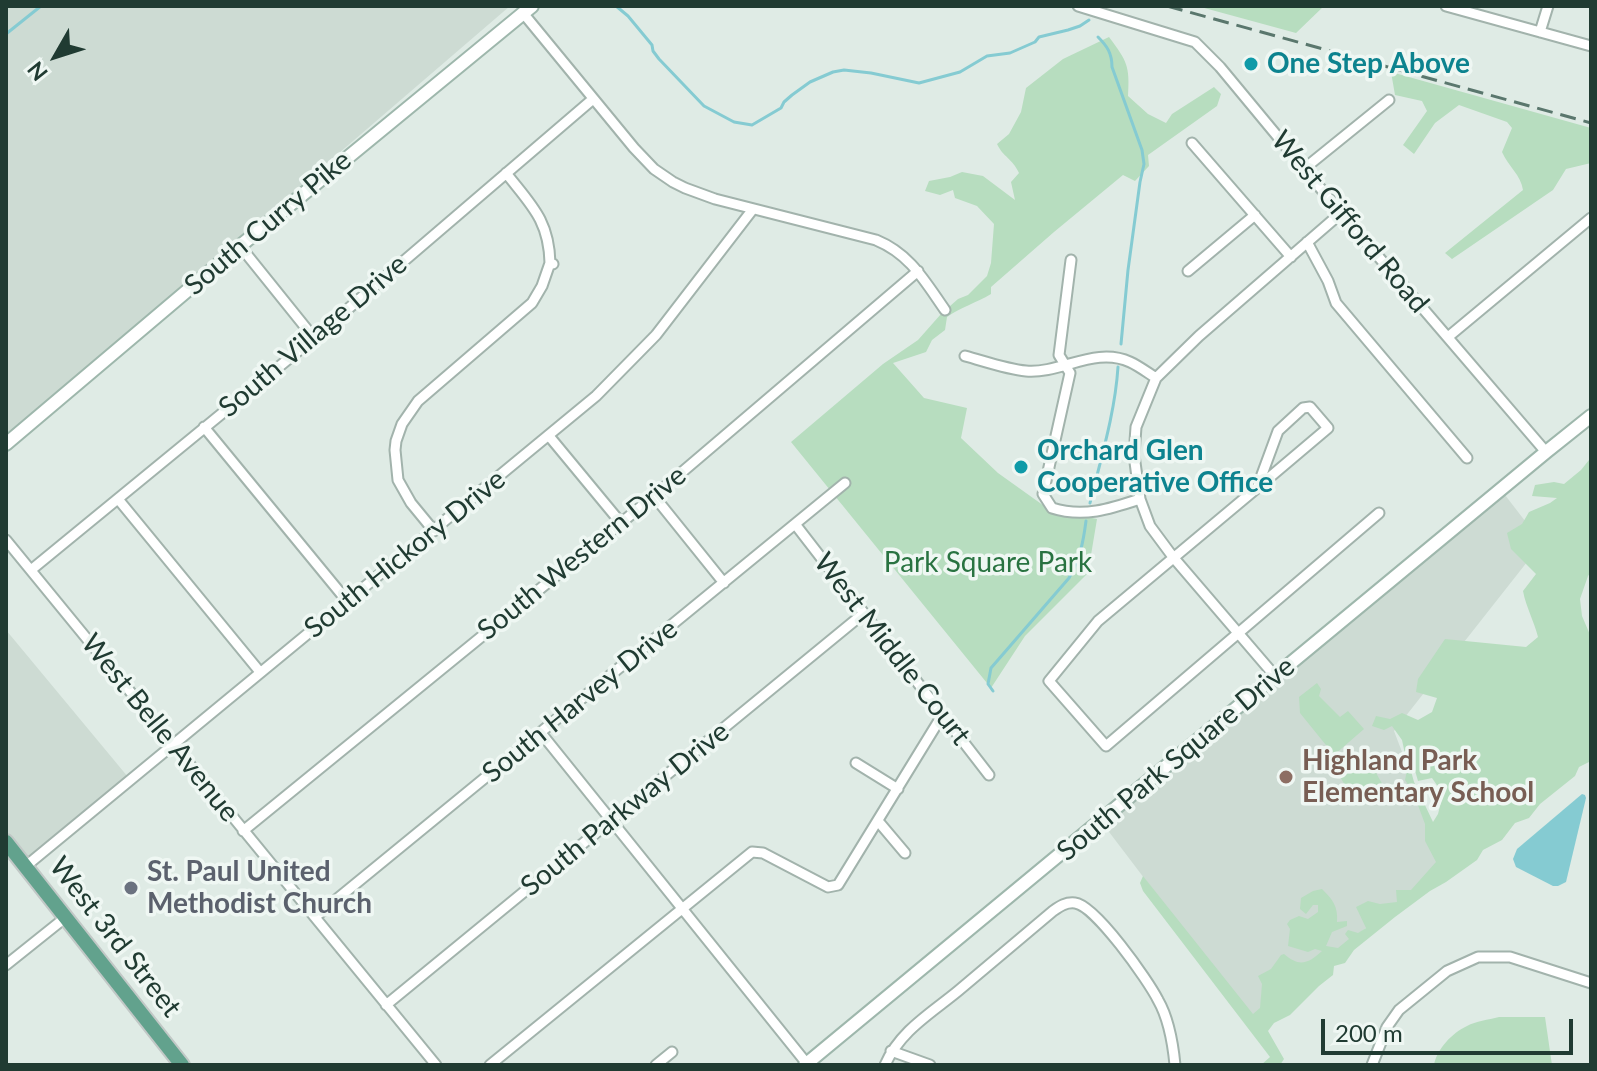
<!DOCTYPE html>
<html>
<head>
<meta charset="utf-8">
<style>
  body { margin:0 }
  #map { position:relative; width:1597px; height:1071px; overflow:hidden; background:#dfebe5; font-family:Lato,sans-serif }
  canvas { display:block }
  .frame { position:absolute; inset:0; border:8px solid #203b32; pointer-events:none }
  .north { position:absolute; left:16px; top:16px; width:80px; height:80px; -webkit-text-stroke:6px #eff7f3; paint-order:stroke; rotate:231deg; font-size:22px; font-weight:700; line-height:32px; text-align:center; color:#203b32 }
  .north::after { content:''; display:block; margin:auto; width:28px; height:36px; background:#203b32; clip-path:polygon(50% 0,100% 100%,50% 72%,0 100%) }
  .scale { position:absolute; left:1321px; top:1019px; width:252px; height:36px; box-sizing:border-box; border:4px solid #203b32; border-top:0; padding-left:10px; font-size:24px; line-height:28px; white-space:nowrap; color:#203b32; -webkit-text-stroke:6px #eff7f3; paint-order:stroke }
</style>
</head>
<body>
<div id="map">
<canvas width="1597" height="1071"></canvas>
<div class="frame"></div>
<div class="north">N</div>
<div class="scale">200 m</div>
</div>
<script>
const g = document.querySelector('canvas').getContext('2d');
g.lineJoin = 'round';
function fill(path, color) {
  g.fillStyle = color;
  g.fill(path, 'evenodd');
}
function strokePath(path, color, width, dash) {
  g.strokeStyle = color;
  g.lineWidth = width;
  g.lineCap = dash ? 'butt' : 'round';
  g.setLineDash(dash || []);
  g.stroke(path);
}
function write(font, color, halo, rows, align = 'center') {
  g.font = font + ' Lato,sans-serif';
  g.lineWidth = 7;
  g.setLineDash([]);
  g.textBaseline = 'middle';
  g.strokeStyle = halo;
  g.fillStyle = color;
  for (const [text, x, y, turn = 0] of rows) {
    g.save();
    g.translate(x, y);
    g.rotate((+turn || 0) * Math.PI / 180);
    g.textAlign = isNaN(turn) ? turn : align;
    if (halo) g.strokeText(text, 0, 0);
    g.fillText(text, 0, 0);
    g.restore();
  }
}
fill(new Path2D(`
  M6,6H510L103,356L6,442Z
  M1505,495L1542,543L1394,731L1445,864L1252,1020L1103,824Z
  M6,630L128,777L29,862L6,835Z`), '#cddbd3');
fill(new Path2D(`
  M1197,6H1324L1296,33Z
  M1109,37C1127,61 1130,66 1128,96L1148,114L1166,123L1172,114L1214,87L1221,94L1217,106L1148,155L1149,166L1135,181L1123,175L1054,232L991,287V294C976,303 961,307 947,317L945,330L932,340L926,352L893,363L924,398L967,408L961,438L998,473L1047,508L1097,519L1088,573L1025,636L991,688L791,442L883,364L918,340L941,314L958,299L968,295L987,276L991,263L994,224L977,206L955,198L953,190L940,195L925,191L929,181L950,177L962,172L983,176L1015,200L1011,182L1019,173C1012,158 1003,157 997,144L1009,134L1021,112L1026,88L1063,59Z
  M1391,72L1591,128V163L1566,169L1553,190L1452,259L1445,253L1523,190C1521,175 1508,166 1502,152L1512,128L1507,122L1459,105L1435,123L1414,154L1403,145L1427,111L1422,101L1395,95Z
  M1589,460L1591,462V572L1588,576L1580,599L1582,616L1591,637V761L1579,767L1575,776L1540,804L1529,818L1515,823L1502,840L1483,850L1477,860L1446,882L1430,891L1395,917L1354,950L1345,963L1334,966L1333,975L1319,986L1290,1015L1274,1023L1268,1031L1284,1059L1280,1065H1261L1270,1057L1143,891L1140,883L1143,876L1253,1014L1260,1008L1262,984L1258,976L1271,969L1281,955L1284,954C1299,967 1308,964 1322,951L1315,949L1308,952L1288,946L1290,929L1287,924L1290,920L1299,916L1308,919L1318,912V905H1313L1306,914L1300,909L1301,898L1313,891L1322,889C1333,900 1338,906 1337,922L1347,921V926L1332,932L1326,946L1338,948L1349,939L1345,934L1348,930L1358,933L1366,928L1356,907L1368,901L1380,904L1397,902L1396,890H1411L1436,862L1425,841V824L1413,792L1405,780L1407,770L1411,771L1414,782L1433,822L1438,814L1443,794L1432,778L1418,781L1412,760L1405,754L1402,740L1392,726L1384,730L1372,726L1376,716L1390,719L1402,713L1418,720L1432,712L1437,698L1416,692L1418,679L1445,639L1526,647L1538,637C1534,621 1526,607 1523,591L1536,574L1511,549L1507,533L1522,524L1529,512L1550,503L1557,498L1532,496L1535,485L1554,482L1564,484L1581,470Z
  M1317,683L1321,689L1319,696L1340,717L1348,711L1364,729L1334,755L1300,713L1299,697Z
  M1362,760L1369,773L1375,771L1385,789L1356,805L1338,773Z
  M1499,1017H1545L1552,1065H1434C1437,1049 1452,1033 1467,1026C1476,1021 1488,1020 1499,1017Z`), '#b7ddbf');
fill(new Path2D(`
  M1582,794L1585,795L1586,798L1566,882L1558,886H1553L1516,867L1513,859L1517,849Z`), '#85cbd2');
strokePath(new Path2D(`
  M616,6L628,16L652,45L653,51L659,59L704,106L734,122L752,125L781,108L784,102L792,95L810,82L833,72L844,70L871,73L919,83L960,72L987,56L1010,53L1035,42L1039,37L1068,30L1080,26L1089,20
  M6,34L41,6
  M1098,37C1107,46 1112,53 1112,67L1142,150L1144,164L1140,182L1128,270L1121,344
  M1090,503C1101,458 1115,413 1118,367
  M993,691L988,684L991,668L1069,578C1080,558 1083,544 1086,521`), '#85cbd2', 3);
const street = new Path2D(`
  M1078,6L1195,42L1220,67L1341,213L1546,452
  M1446,6L1591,46
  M523,13L634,148L654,169L673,182L685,188L715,199L876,240C910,254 924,280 945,310
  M1540,32L1548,6
  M1192,143L1291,257
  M1305,168L1389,100
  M506,173C531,205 549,220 550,263L553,264
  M1307,242L1328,281L1336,303L1467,458
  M240,246L314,338
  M1071,260L1059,355L1070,373L1043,494L1052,508C1083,518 1110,509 1140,499
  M1188,271L1255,215
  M1448,337L1591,218
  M965,356C984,361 1006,369 1026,371C1061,374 1095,346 1130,362C1139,366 1148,373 1156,378
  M204,427L347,601
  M549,436L621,523
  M1257,488L1328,428L1310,407L1303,408L1278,431L1257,488L1098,621L1049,681L1106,746L1379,513
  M654,496L724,583
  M118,499L260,672
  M795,524L989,775
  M434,531L411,503L398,480L395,450L396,441L402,424L418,401L532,303L542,286L550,263
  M6,540L436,1065
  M31,570L314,338L593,99
  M1275,676L1173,557L1150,526L1140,499L1134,455L1136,427L1156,378L1199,336L1341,213
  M541,733L808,1065
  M856,763L898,789
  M878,821L905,853
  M243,831L654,496L918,271
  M26,866L596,396L656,335L753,209
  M315,917L845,483
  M6,965L66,917
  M386,1005L864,613
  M891,1051L930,1065
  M490,1065L752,852L763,853L828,887L838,885L943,714
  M656,1065L672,1052
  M885,1065C900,1031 930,1014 958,991C990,964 1021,938 1053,911C1060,906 1066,902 1075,903C1095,905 1148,980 1158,1000C1169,1019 1173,1044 1175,1065
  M1372,1065L1387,1027L1399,1010L1447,971L1478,957H1510L1591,983`);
const secondary = new Path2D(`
  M6,444L240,246L532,6
  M805,1065L1546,452L1591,416`);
const primary = new Path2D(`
  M6,842L182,1065`);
strokePath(street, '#a2b3ac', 13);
strokePath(secondary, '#9eb7ac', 16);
strokePath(primary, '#c1c8c6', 18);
strokePath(street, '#fff', 9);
strokePath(secondary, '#fff', 12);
strokePath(primary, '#62a28d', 14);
strokePath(new Path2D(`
  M1167,6L1591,123`), '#5a776d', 3, [16, 8]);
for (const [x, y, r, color] of [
  [1251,64,8,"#0f9aa8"],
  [1021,467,8,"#0f9aa8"],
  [1286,777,8,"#8d6e63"],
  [131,888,8,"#6b7280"]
]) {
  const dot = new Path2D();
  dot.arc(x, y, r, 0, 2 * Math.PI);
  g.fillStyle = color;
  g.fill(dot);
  strokePath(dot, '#eff7f3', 3);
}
write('bold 28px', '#0d838f', '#eff7f3', [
  ["One Step Above",1267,64],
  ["Orchard Glen",1037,451],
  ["Cooperative Office",1037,483]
], 'left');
write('28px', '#203b32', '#eff7f3', [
  ["West Gifford Road",1350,222,50],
  ["South Curry Pike",268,223,-40],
  ["South Village Drive",313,336,-40],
  ["South Western Drive",582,553,-39],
  ["South Hickory Drive",405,554,-39],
  ["West Middle Court",892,649,52],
  ["South Harvey Drive",580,701,-39],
  ["West Belle Avenue",160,728,51],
  ["South Park Square Drive",1176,759,-40],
  ["South Parkway Drive",625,809,-39],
  ["West 3rd Street",115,937,52]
]);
write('28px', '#297341', '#eff7f3', [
  ["Park Square Park",988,563]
]);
write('bold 28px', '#785e54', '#eff7f3', [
  ["Highland Park",1302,761],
  ["Elementary School",1302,793]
], 'left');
write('bold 28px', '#5b616d', '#eff7f3', [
  ["St. Paul United",147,872],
  ["Methodist Church",147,904]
], 'left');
</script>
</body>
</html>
